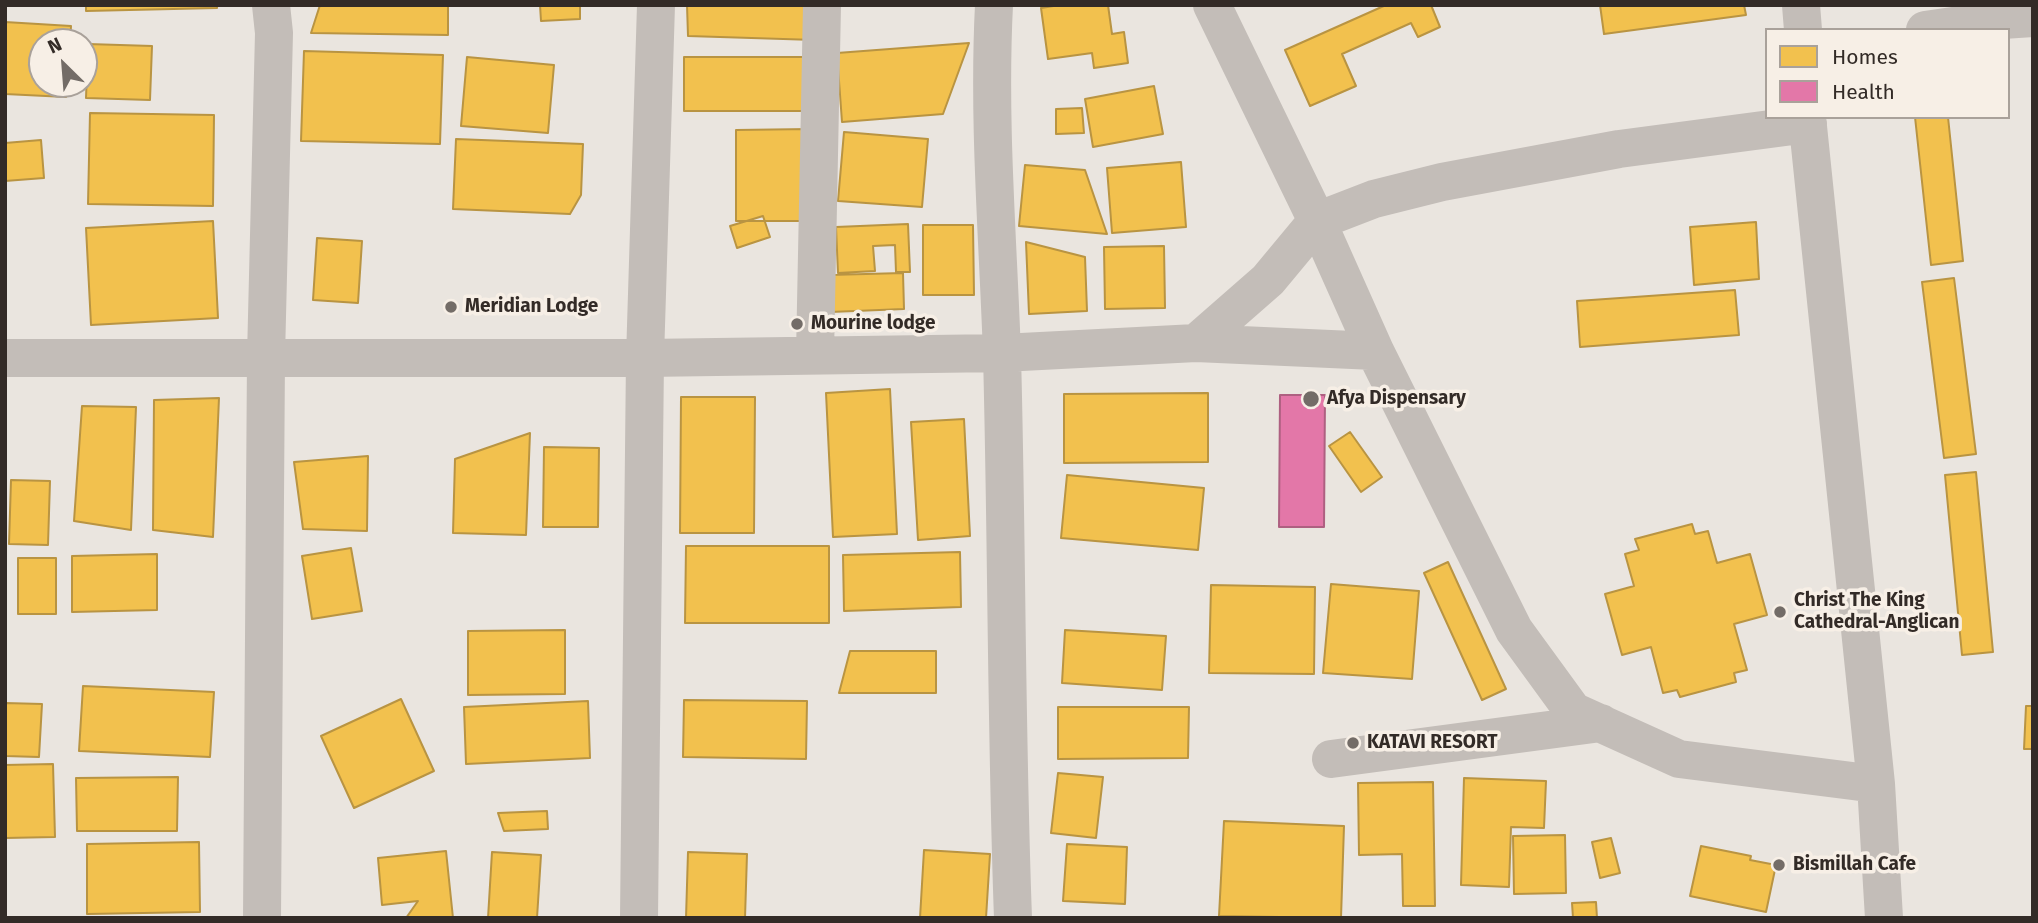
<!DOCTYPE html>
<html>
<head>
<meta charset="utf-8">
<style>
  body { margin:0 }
  #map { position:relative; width:2038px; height:923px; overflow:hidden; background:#eae5df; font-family:"Fira Sans",sans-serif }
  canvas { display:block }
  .frame { position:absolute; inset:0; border:7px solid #332b27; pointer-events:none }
  .legend { position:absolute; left:1765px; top:28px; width:245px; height:91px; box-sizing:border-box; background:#f7efe6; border:2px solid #a9a19a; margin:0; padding:9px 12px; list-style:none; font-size:21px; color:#332b27 }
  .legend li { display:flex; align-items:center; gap:14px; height:35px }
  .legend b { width:35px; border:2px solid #a9a19a }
  .north { position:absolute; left:28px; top:28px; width:70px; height:70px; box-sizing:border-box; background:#f7efe6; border:2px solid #a9a19a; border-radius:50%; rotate:335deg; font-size:19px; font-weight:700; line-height:28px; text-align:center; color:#332b27 }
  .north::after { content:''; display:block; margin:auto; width:24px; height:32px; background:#736c67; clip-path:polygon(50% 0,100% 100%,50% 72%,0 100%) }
</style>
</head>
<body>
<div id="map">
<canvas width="2038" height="923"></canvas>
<div class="frame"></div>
<ul class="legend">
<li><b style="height:19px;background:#f2c14e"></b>Homes</li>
<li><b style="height:19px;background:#e377a8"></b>Health</li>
</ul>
<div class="north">N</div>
</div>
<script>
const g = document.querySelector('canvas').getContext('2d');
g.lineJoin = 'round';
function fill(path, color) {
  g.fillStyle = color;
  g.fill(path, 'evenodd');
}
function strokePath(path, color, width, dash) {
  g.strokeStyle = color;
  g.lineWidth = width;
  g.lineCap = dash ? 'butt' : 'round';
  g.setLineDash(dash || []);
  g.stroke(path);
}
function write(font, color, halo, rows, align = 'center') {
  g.font = font + ' "Fira Sans",sans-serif';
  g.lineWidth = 7;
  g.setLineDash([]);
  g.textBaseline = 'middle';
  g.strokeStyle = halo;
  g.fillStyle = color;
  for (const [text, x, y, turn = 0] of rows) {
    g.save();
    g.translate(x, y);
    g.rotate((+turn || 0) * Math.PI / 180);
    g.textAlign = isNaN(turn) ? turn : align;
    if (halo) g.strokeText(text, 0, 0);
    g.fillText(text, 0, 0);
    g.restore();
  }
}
const homes = new Path2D(`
  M86,5H217V8L86,11Z
  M320,5H448V35L311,33Z
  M540,5H580V19L541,21Z
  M687,5H808L815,40L688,36Z
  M1060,5H1108L1112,34L1124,32L1128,63L1094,68L1092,53L1048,59L1041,8Z
  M1386,5H1431L1440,27L1418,37L1411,23L1342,54L1356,86L1310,106L1285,50Z
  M1600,5H1744L1746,15L1604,34Z
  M5,22L71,26L70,42H42V84H67L66,97L5,94Z
  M969,43L943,114L842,122L837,53Z
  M88,44L152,46L150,100L86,98Z
  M304,51L443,55L440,144L301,141Z
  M467,57L554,65L548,133L461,126Z
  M684,57H813V111H684Z
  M1154,86L1163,134L1093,147L1085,99Z
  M1082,108L1084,133L1056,134V109Z
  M90,113L214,115L213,206L88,204Z
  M1915,117H1948L1963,261L1931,265Z
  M810,129L811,221H736V130Z
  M844,132L928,139L922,207L838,201Z
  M456,139L583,144L581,195L570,214L453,209Z
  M41,140L44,178L5,181V143Z
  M1181,162L1186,227L1112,233L1107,168Z
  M1025,165L1085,170L1107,234L1019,226Z
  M763,216L770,237L737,248L730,226Z
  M213,221L218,318L91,325L86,228Z
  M1756,222L1759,279L1694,285L1690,227Z
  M908,224L910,272H896L895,245L873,246L875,271L838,273L836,227Z
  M923,225H973L974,295H923Z
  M317,238L362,241L358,303L313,300Z
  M1026,242L1085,257L1087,311L1029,314Z
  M1164,246L1165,308L1105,309L1104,247Z
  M903,273L904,309L830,312L829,275Z
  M1954,278L1976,454L1944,458L1922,282Z
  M1735,290L1739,335L1580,347L1577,301Z
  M890,389L897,534L833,537L826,393Z
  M1208,393V462L1064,463V394Z
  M681,397H755L754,533H680Z
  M219,398L213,537L153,530L154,400Z
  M82,406L136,407L131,530L74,521Z
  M964,419L970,536L918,540L911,422Z
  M1350,432L1382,477L1361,492L1329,446Z
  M530,433L526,535L453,533L455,459Z
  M544,447L599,448L598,527H543Z
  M368,456L367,531L303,529L294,462Z
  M1976,472L1993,652L1962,655L1945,475Z
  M1067,475L1204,488L1198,550L1061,538Z
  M11,480L50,481L48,545L9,544Z
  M1692,524L1695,534L1708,531L1717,563L1750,554L1767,615L1734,624L1747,670L1734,673L1736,682L1680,697L1677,690L1663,693L1651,647L1622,655L1605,594L1634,586L1625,554L1639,550L1635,539Z
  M686,546H829V623H685Z
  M351,548L362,611L312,619L302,556Z
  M960,552L961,607L844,611L843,555Z
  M157,554V610L72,612V556Z
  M18,558H56V614H18Z
  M1448,562L1506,689L1482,700L1424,573Z
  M1331,584L1419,591L1412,679L1323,673Z
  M1211,585L1315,587L1314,674L1209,673Z
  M565,630V694L468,695V631Z
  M1065,630L1166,636L1162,690L1062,683Z
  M850,651H936V693H839Z
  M83,686L214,692L210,757L79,751Z
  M401,699L434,771L354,808L321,736Z
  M684,700L807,701L806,759L683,757Z
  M588,701L590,758L466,764L464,707Z
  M5,703L42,704L39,757L5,756Z
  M2026,706H2033V749H2024Z
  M1058,707H1189L1188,758L1058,759Z
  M53,764L55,837L5,838V765Z
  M1058,773L1103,777L1096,838L1051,833Z
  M178,777L177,831H77L76,778Z
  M1464,778L1546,781L1544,828L1511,827L1509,887L1461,885Z
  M1433,782L1435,906H1403L1402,854L1359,855L1358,783Z
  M547,811L548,829L504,831L498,813Z
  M1224,821L1344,826L1341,918L1219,916Z
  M1565,835L1566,893L1514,894L1513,836Z
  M1611,838L1620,873L1600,878L1592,842Z
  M199,842L200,912L87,914V844Z
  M1067,844L1127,847L1125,904L1063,901Z
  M1701,846L1751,856L1750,860L1776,865L1766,912L1690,896Z
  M924,850L990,854L986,918H920Z
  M446,851L453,918H406L418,901L382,905L378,858Z
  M492,852L541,855L537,918H488Z
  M688,852L747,854L745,918H686Z
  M1596,902L1597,918H1573L1572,903Z`);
fill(homes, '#f2c14e');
strokePath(homes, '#b99442', 2);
const health = new Path2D(`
  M1280,395H1325L1324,527H1279Z`);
fill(health, '#e377a8');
strokePath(health, '#ae6081', 2);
strokePath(new Path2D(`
  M994,5C988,122 998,239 1002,355C1007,543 1006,730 1013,918
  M1212,5L1317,221L1375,351L1514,630L1573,711L1679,759L1876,784
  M1801,5L1803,30
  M1925,30L1987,21L2033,18
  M1807,117L1876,784L1884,918
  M1196,343L1268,280L1317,221L1374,199L1442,182L1619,149L1808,124
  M815,354L822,5
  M5,358H645L1002,353L1196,343L1375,351
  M1331,759L1601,723
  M262,918L266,357L274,33L271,5
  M639,918L645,358L656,5`), '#c3bdb8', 38);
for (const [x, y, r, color] of [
  [451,307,7,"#736c67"],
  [797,324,7,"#736c67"],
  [1311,399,9,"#736c67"],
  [1780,612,7,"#736c67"],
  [1353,743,7,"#736c67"],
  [1779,865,7,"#736c67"]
]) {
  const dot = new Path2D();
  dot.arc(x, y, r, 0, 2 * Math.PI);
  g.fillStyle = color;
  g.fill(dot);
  strokePath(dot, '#f7efe6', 2.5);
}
write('bold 19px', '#332b27', '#f7efe6', [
  ["Meridian Lodge",465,307],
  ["Mourine lodge",811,324],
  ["Afya Dispensary",1327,399],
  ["Christ The King",1794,601],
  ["Cathedral-Anglican",1794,623],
  ["KATAVI RESORT",1367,743],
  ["Bismillah Cafe",1793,865]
], 'left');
</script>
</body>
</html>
